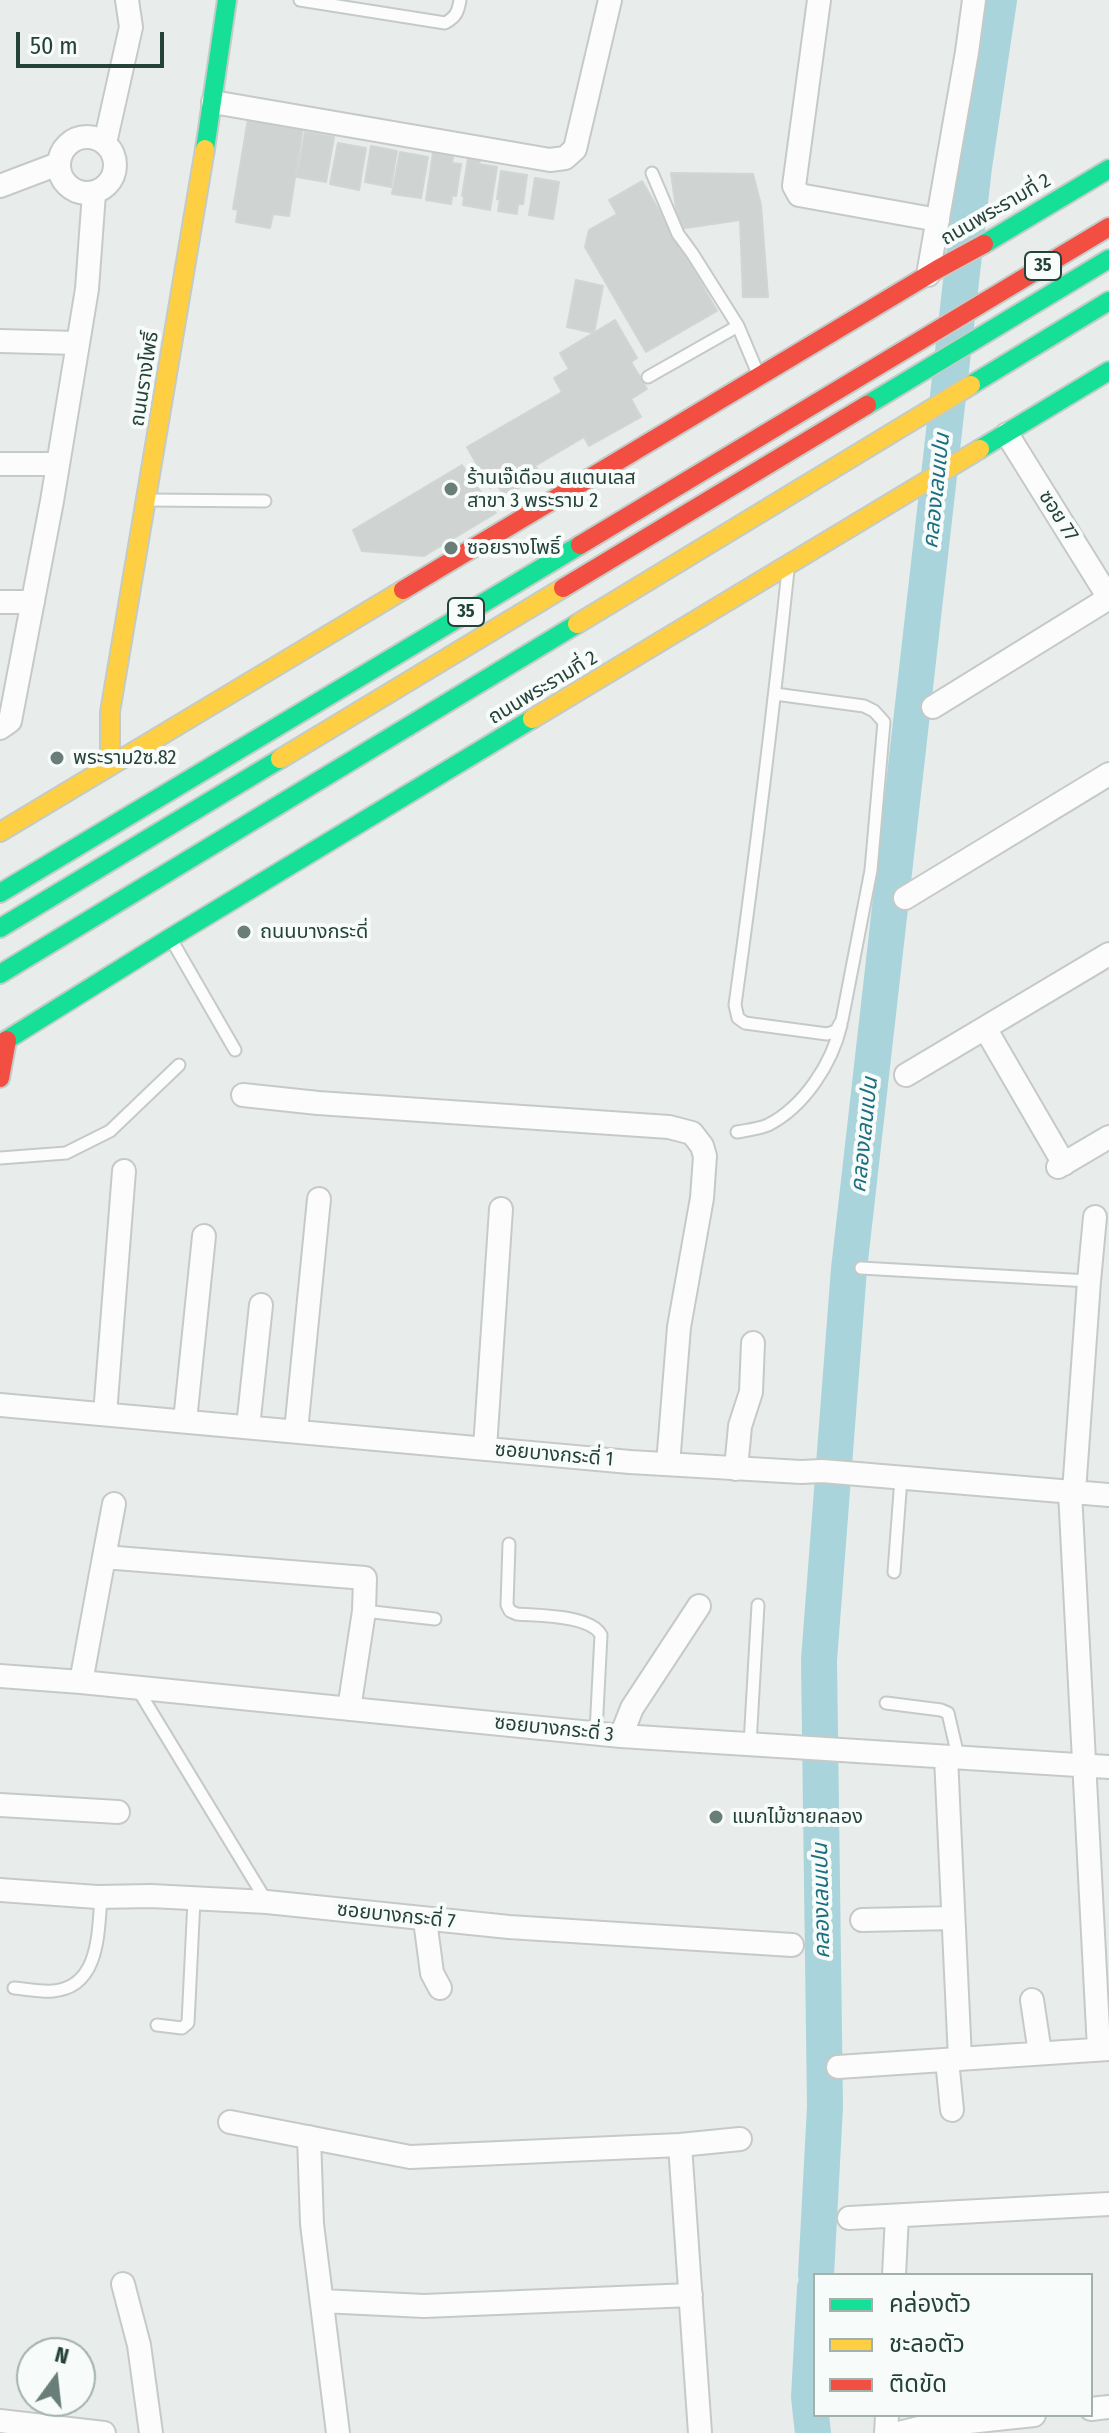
<!DOCTYPE html>
<html>
<head>
<meta charset="utf-8">
<style>
  body { margin:0 }
  #map { position:relative; width:1109px; height:2433px; overflow:hidden; background:#e8edeb; font-family:"Fira Sans Condensed","Noto Sans Thai",sans-serif }
  canvas { display:block }
  .legend { position:absolute; left:813px; top:2273px; width:280px; height:144px; box-sizing:border-box; background:#f7fbf9; border:2px solid #a3b1ad; margin:0; padding:10px 14px; list-style:none; font-size:24px; color:#24423a }
  .legend li { display:flex; align-items:center; gap:16px; height:40px }
  .legend b { width:40px; border:2px solid #a3b1ad }
  .north { position:absolute; left:16px; top:2337px; width:80px; height:80px; box-sizing:border-box; background:#f7fbf9; border:2px solid #a3b1ad; border-radius:50%; rotate:15deg; font-size:22px; font-weight:700; line-height:32px; text-align:center; color:#24423a }
  .north::after { content:''; display:block; margin:auto; width:28px; height:36px; background:#697e78; clip-path:polygon(50% 0,100% 100%,50% 72%,0 100%) }
  .scale { position:absolute; left:16px; top:32px; width:148px; height:36px; box-sizing:border-box; border:4px solid #24423a; border-top:0; padding-left:10px; font-size:24px; line-height:28px; white-space:nowrap; color:#24423a; -webkit-text-stroke:6px #f7fbf9; paint-order:stroke }
</style>
</head>
<body>
<div id="map">
<canvas width="1109" height="2433"></canvas>
<ul class="legend">
<li><b style="height:10px;background:#16e098"></b>คล่องตัว</li>
<li><b style="height:10px;background:#ffcf43"></b>ชะลอตัว</li>
<li><b style="height:10px;background:#f24e42"></b>ติดขัด</li>
</ul>
<div class="north">N</div>
<div class="scale">50 m</div>
</div>
<script>
const g = document.querySelector('canvas').getContext('2d');
g.lineJoin = 'round';
function strokePath(path, color, width, dash) {
  g.strokeStyle = color;
  g.lineWidth = width;
  g.lineCap = dash ? 'butt' : 'round';
  g.setLineDash(dash || []);
  g.stroke(path);
}
function fill(path, color) {
  g.fillStyle = color;
  g.fill(path, 'evenodd');
}
function write(font, color, halo, rows, align = 'center') {
  g.font = font + ' "Fira Sans Condensed","Noto Sans Thai",sans-serif';
  g.lineWidth = 8;
  g.setLineDash([]);
  g.textBaseline = 'middle';
  g.strokeStyle = halo;
  g.fillStyle = color;
  for (const [text, x, y, turn = 0] of rows) {
    g.save();
    g.translate(x, y);
    g.rotate((+turn || 0) * Math.PI / 180);
    g.textAlign = isNaN(turn) ? turn : align;
    if (halo) g.strokeText(text, 0, 0);
    g.fillText(text, 0, 0);
    g.restore();
  }
}
strokePath(new Path2D(`
  M816,2275L825,2107L819,1660L849,1269L974,167L999,0
  M813,2433L809,2397L815,2288`), '#a9d4db', 36);
const building = new Path2D(`
  M248,119L303,127L289,216L273,214L270,228L236,222L238,210L233,209Z
  M305,132L334,137L326,182L297,177Z
  M338,143L366,148L359,190L330,184Z
  M371,146L397,151L391,187L365,182Z
  M400,152L428,157L421,198L392,194Z
  M433,153L453,156L452,163L461,164L456,196L452,195L451,204L426,200Z
  M468,159L480,161L479,164L497,167L490,210L463,205L464,196H462Z
  M501,171L527,175L523,204H518L517,214L498,211L500,200L497,199Z
  M671,173L753,174L761,205L768,297H743L740,220L679,229Z
  M535,178L559,182L553,219L529,215Z
  M642,181L717,311L646,352L585,247L589,230L617,214L609,200Z
  M576,280L603,286L594,333L567,327Z
  M615,320L637,358L631,362L647,389L631,399L641,417L589,446L584,437L535,466L541,475L504,497L497,484L490,488L467,447L562,392L554,378L569,369L560,353Z
  M462,465L496,513L424,556L362,551L353,530Z`);
fill(building, '#cfd4d2');
strokePath(building, '#d1d6d4', 2);
const lane = new Path2D(`
  M300,0L445,23C456,17 458,12 460,0
  M652,173L678,234L692,253L738,326L759,376
  M648,377L738,326
  M148,500L265,501
  M775,694L864,706L874,711L884,722L871,870L842,1020L836,1031L827,1034L745,1023L738,1018L735,1005C755,860 773,715 788,570
  M171,939L235,1050
  M737,1132C748,1130 758,1129 768,1125C805,1106 832,1063 841,1025
  M0,1158L66,1153L110,1131L179,1065
  M861,1268L1089,1281
  M509,1544L507,1605L510,1611L517,1614C539,1616 590,1615 601,1635L596,1732
  M894,1572L901,1478
  M364,1611L435,1619
  M137,1688L267,1902
  M886,1703L941,1710L948,1713L958,1756
  M750,1744L758,1605
  M14,1988C27,1989 41,1992 53,1991C100,1987 98,1932 101,1897
  M157,2025L182,2028L188,2023L194,1900`);
const street = new Path2D(`
  M819,0L794,186L799,195L938,220
  M213,102L550,160L565,158L575,149L610,0
  M59 165a28 28 0 1 1 56 0a28 28 0 1 1-56 0Z
  M105,143L131,27L127,0
  M0,186L58,164
  M928,275L967,52L974,0
  M0,341L78,343
  M1007,434L1109,598
  M0,464H58
  M0,602H33
  M933,707L1109,598
  M0,728L10,721L52,501L87,289L94,193
  M905,898L1109,774
  M985,1028L1064,1164
  M906,1075L1109,954
  M243,1095L318,1103L669,1127L692,1133L702,1146L705,1156L702,1198L679,1327L668,1464
  M1058,1167L1109,1137
  M0,1405L630,1462L801,1472L822,1471L1109,1495
  M105,1414L124,1171
  M185,1421L204,1236
  M248,1427L261,1305
  M296,1431L319,1199
  M485,1448L501,1209
  M736,1469L740,1426L751,1392L753,1343
  M1070,1492L1099,2049
  M1074,1492L1089,1281L1095,1217
  M104,1557L114,1504
  M0,1676L81,1682L621,1736L1109,1767
  M81,1682L104,1557L365,1578L364,1611L349,1709
  M621,1736L632,1708L699,1606
  M946,1757L960,2059
  M0,1805L118,1812
  M0,1890L97,1897L151,1896L267,1902L509,1927L792,1945
  M425,1920L432,1973L440,1988
  M862,1920L953,1918
  M1032,2000L1040,2053
  M947,2060L952,2110
  M838,2067L1109,2049
  M230,2122L410,2157L680,2145L740,2139
  M309,2137L312,2224L338,2433
  M680,2145L700,2433
  M849,2218L1109,2204
  M894,2275L897,2216
  M123,2284L139,2345L151,2433
  M322,2301L424,2306L691,2295
  M1091,2409L1109,2407
  M0,2421L104,2433
  M886,2433L887,2415
  M899,2433L923,2427L1034,2415`);
const fast = new Path2D(`
  M205,149L227,0
  M984,244L1109,169
  M971,385L1109,301
  M867,405L1109,259
  M980,449L1109,371
  M0,893L580,545
  M0,928L280,759
  M0,974L577,624
  M0,1044L170,938L532,719`);
const slow = new Path2D(`
  M577,624L971,385
  M532,719L980,449
  M280,759L563,588
  M110,765V712L205,149
  M0,832L403,590`);
const jam = new Path2D(`
  M580,545L1109,227
  M563,588L867,405
  M403,590L938,269L984,244
  M0,1078L7,1040`);
strokePath(lane, '#c5cac8', 15);
strokePath(street, '#c5cac8', 26);
strokePath(fast, '#c3cbc8', 22);
strokePath(slow, '#c3cbc8', 22);
strokePath(jam, '#c3cbc8', 22);
strokePath(lane, '#fcfcfc', 11);
strokePath(street, '#fcfcfc', 22);
strokePath(fast, '#16e098', 18);
strokePath(slow, '#ffcf43', 18);
strokePath(jam, '#f24e42', 18);
for (const [x, y, r, color] of [
  [451,489,8,"#697e78"],
  [451,548,8,"#697e78"],
  [57,758,8,"#697e78"],
  [244,932,8,"#697e78"],
  [716,1817,8,"#697e78"]
]) {
  const dot = new Path2D();
  dot.arc(x, y, r, 0, 2 * Math.PI);
  g.fillStyle = color;
  g.fill(dot);
  strokePath(dot, '#f7fbf9', 3);
}
for (const [x, y, w] of [
  [1043,266,36],
  [466,612,36]
]) {
  const box = new Path2D();
  box.roundRect(x - w / 2, y - 14, w, 28, 6);
  g.fillStyle = '#f7fbf9';
  g.fill(box);
  strokePath(box, '#24423a', 2);
}
write('bold 18px', '#24423a', null, [
  ["35",1043,266],
  ["35",466,612]
]);
write('20px', '#24423a', '#f7fbf9', [
  ["ถนนพระรามที่ 2",996,210,-30],
  ["ถนนรางโพธิ์",145,379,-81],
  ["ซอย 77",1058,516,58],
  ["ถนนพระรามที่ 2",543,688,-31],
  ["ซอยบางกระดี่ 1",554,1455,5],
  ["ซอยบางกระดี่ 3",554,1729,6],
  ["ซอยบางกระดี่ 7",396,1916,6]
]);
write('20px', '#24423a', '#f7fbf9', [
  ["ร้านเจ๊เดือน สแตนเลส",467,478],
  ["สาขา 3 พระราม 2",467,501],
  ["ซอยรางโพธิ์",467,548],
  ["พระราม2ซ.82",73,758],
  ["ถนนบางกระดี่",260,932],
  ["แมกไม้ชายคลอง",732,1817]
], 'left');
write('italic 22px', '#1c6f80', '#f7fbf9', [
  ["คลองเลนเปน",937,491,-84],
  ["คลองเลนเปน",865,1135,-84],
  ["คลองเลนเปน",822,1901,-91]
]);
</script>
</body>
</html>
